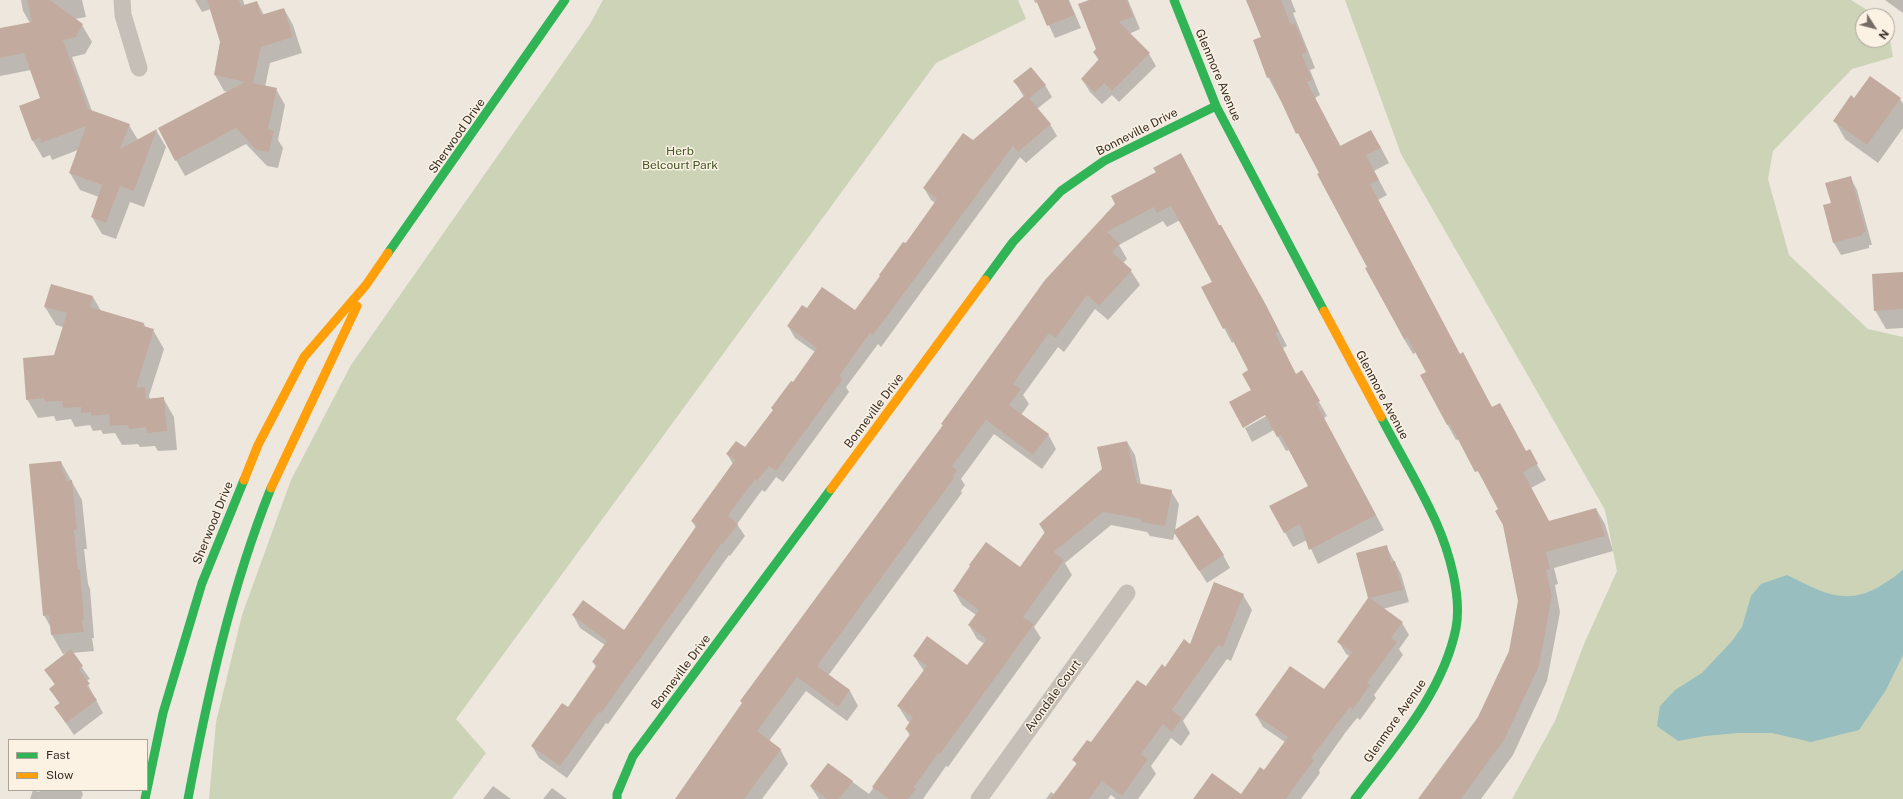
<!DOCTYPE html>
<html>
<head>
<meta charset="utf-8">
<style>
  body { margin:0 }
  #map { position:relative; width:1903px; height:799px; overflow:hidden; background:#ede7de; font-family:"Public Sans",sans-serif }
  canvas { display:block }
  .legend { position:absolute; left:8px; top:739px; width:140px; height:52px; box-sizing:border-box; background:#fbf2e4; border:1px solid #aca398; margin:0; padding:5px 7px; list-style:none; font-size:12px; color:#362c26 }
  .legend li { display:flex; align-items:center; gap:8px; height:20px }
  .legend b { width:20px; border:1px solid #aca398 }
  .north { position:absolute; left:1855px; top:8px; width:40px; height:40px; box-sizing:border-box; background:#fbf2e4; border:1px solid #aca398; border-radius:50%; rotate:126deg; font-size:11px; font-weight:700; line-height:16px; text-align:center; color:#362c26 }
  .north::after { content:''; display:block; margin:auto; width:14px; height:18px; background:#766d66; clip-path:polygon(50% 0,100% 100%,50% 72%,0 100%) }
</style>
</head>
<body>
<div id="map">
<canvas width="1903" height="799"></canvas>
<ul class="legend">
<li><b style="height:5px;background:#30b455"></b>Fast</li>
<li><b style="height:5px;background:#ff9f0a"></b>Slow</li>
</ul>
<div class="north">N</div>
</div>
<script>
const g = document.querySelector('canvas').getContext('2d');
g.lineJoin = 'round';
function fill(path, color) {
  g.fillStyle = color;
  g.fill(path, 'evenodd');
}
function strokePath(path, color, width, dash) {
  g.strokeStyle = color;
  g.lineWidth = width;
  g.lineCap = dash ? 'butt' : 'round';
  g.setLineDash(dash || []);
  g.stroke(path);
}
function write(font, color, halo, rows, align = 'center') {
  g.font = font + ' "Public Sans",sans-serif';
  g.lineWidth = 3;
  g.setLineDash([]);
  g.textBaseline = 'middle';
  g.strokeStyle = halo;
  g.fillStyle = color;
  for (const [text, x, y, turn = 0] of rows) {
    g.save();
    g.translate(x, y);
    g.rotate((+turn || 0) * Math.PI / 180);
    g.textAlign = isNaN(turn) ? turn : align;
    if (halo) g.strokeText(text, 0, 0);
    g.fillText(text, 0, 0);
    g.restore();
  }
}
fill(new Path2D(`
  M603,0H1018L1026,19L936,63L456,719L486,753L452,799H209L216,722L242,615L291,480L351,365L590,24Z
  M1345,0H1851L1877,16H1863V40H1887V22L1893,57L1852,69L1773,151L1768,179L1789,255L1868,329L1903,337V799H1512L1555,721L1584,644L1617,571L1605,510L1401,154Z`), '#ccd3b7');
fill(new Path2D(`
  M1903,569V655L1886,690L1859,730L1811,742L1772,733H1737L1705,736L1678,741L1657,726L1660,706L1675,690L1702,673L1732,641L1742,627L1751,596L1761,584L1787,575C1823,593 1848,608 1885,583C1891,579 1898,575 1903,569Z`), '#98bec0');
fill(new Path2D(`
  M21,0H82L86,17L75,19L82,25L92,42L85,54L72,57L92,111L129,125L138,140L156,130L166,147L144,207L130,202L116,239L102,234L92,217L99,197L80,190L70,173L78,150L52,160L50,155L43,158L33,141L42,99L31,70L0,76V29L30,23L23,11Z
  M195,0H243L245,6L257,2L264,15L284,9L293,25L302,53L270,63L265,87L276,89L285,105L278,140L283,148L278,168L267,166L246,144L185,176L176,160L228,92L224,91L215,75L221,41L211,9L202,12Z
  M1034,0H1069L1081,28L1055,38L1038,2L1035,3Z
  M1092,0H1128L1140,29L1129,34L1149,54L1156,66L1119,102L1112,95L1102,104L1090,92L1082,79L1099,61L1094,52L1097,49Z
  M1247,0H1291L1296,12L1293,13L1315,68L1310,70L1320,95L1315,98L1341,147L1380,146L1389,163L1374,171L1387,195L1378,200L1460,355L1492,408L1526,452L1529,451L1546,480L1531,488L1549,522L1596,509L1605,524L1613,551L1554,568L1558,584L1555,585L1560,612L1547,681L1513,755L1481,799H1419L1479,717L1510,651L1519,601L1500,509L1459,439L1456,440L1421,376L1427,372L1417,352L1413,354L1404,339L1367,268L1368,267L1320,174L1268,77L1263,37Z
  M1885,0H1903V13Z
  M1015,82L1045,85L1052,97L1037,109L1050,124L1057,136L1026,163L1020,157L881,347L878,344L846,387L849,392L783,482L776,477L765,492L762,490L737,524L745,536L730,556L729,555L608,724L606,723L567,778L539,758L532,746L568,708L596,667L593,662L605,645L580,628L573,615L624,631L696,528L692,521L733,464L727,454L746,449L815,352L795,338L788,326L807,310L855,312L935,203L931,200L924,188L973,141L1024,97Z
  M1855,99H1900L1903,104V128L1878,163L1845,139L1835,121Z
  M1157,172L1219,226L1274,321L1287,346L1283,348L1296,375L1310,386L1327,416L1324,418L1384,530L1318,564L1307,540L1293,547L1271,507L1309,487L1289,450L1286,451L1274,430L1252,442L1245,428L1270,414L1252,391L1250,371L1235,341L1232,343L1224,328L1213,282L1180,220L1167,227L1163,221L1119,245L1127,259L1123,263L1131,271L1140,285L1108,320L1095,309L1064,352L1058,347L1023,395L1029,404L1021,415L1048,434L1056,449L1042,469L994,434L961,479L965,485L961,491L962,493L828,676L850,691L858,706L847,721L806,691L769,741L780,749L788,764L762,799H676L743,704L741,701L943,426L942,424Z
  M1850,177L1857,190L1872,245H1869V248L1841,255L1834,243L1832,204Z
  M1903,273V328L1886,329L1875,310Z
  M93,297L101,311L144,324L146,328L153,330L164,349L149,396L150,399L163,398L174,417L177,450L158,451L155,446L140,447L138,444L122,445L115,433L103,434L101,430L93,431L90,425L75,427L71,419L56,421L54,416L38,418L27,399L55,356L63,327L56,325L45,307Z
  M1127,442L1135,455L1141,485L1171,491L1179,504L1175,531L1223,555L1230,568L1207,583L1175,532L1173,540L1150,536L1147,532L1111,525L1065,563L1072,575L1034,627L1041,638L948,767L946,766L923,799H819L811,787L828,764L869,794L910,736L906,729L910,723L907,720L899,707L924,671L914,656L968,667L985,644L977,639L969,625L976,615L962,605L954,591L1020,568L1045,534L1040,524L1103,469Z
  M61,462L82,500L87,549H84L88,584L90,589L94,638H92L94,651L72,653L90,679L86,681L103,713L74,735L55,707L60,704L50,689L55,685L46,670L68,653L63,654L52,635L51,628L44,615Z
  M1386,546L1401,574L1409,602L1383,609L1402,623L1409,635L1399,649L1403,655L1374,695L1376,698L1360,720L1357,718L1345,733L1319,770L1320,773L1301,799H1199L1241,795L1264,771L1285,742L1263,727L1256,715L1325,691L1349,656L1346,654L1339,642L1369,599Z
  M1243,595L1252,610L1231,661L1227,659L1183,721L1190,733L1181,746L1171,738L1151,766L1156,774L1138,799H1116L1111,795L1108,799H1046L1051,792L1055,795L1077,765L1074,760L1165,668Z
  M493,786L511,799H483Z
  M552,788L567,799H543Z
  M33,790L39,792L40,790H81L83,794L81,799H30Z`), '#0003');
fill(new Path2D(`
  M27,0H50L83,24L76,37L63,40L88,109L130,124L120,149L157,129L134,191L120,186L106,223L91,217L102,185L69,173L86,126L41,143L40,138L32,141L19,106L40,98L24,53L0,58V28L32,22Z
  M207,0H239L241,6L257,1L261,15L284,8L293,37L261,47L253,83L277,88L268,129L274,131L269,152L257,150L236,128L175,161L158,128L245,82L214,75L220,42Z
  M1036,0H1068L1075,15L1047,26Z
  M1089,0H1127L1133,17L1119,22L1150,53L1112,91L1104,83L1095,93L1081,79L1099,59L1093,52L1096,49L1078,4Z
  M1246,0H1281L1291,25L1295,23L1307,52L1302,54L1312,80L1307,82L1340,146L1371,130L1381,148L1366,155L1379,180L1370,184L1460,354L1463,352L1492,407L1500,403L1526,451L1530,449L1538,464L1523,472L1549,521L1596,508L1605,536L1546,552L1550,569L1546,570L1552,596L1539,666L1504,740L1461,799H1418L1478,717L1509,651L1518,601L1503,525L1495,511L1498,509L1478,471L1475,472L1450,424L1447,425L1420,375L1426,372L1407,337L1404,339L1365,268L1367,267L1317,174L1319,173L1298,133L1296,134L1270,77L1267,78L1253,40L1261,37Z
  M1031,67L1046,85L1029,98L1051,124L1018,152L1013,146L873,335L870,333L839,376L843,379L776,471L769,466L757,481L755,479L728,516L738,524L723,544L722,543L642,656L601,713L599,712L560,766L531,746L562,703L568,707L597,665L592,662L607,641L572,615L583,600L624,630L697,525L691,521L735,460L726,454L736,441L745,447L773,410L771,408L791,381L793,382L817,348L787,326L802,305L807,308L822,287L855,310L880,276L879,275L903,242L906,243L937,199L923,188L963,133L973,140L1025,95L1013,81Z
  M1870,76L1901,98L1867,145L1833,121L1851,95L1854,98Z
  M1181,153L1219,225H1221L1266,305L1279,331L1275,333L1296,374L1302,370L1320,401L1316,403L1376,515L1309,550L1300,524L1284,533L1269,506L1308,486L1281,435L1277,437L1265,415L1243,428L1229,402L1251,390L1242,374L1248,370L1226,327L1223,329L1201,287L1212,282L1171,206L1157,213L1154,207L1107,232L1120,244L1112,252L1132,270L1099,306L1087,295L1056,338L1049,333L1013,384L1021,389L1009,405L1049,434L1033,455L986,420L952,466L957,470L953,476L954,478L817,666L850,690L838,707L797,677L757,731L781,749L744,799H675L742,703L740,701L943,425L941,424L1045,280L1115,204L1111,196L1156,172L1153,168Z
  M1851,176L1866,232L1862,233L1863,235L1833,243L1823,205L1831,203L1825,183Z
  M1903,272V309L1874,311L1872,274Z
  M51,284L93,296L90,307L144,323L143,326L154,329L136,388L145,387L146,399L164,397L167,431L147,433L146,427L129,429L128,425L110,426L109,414L91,416V412L81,413V407L63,408L62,401L45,402L44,398L26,400L23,358L54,355L67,313L44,307Z
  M1127,441L1137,483L1172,490L1165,526L1141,522V519L1103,512L1054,552L1064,560L1023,617L1034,624L940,754L938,753L914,787L916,789L908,799H889L872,787L911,733L905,729L913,717L897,706L927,666L913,656L927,636L967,665L987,639L968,625L979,610L953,591L970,566L969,565L986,542L1020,567L1045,532L1039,524L1102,469L1097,447Z
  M61,461L63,473H65L66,481L72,480L77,530H74L78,569H80L84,619L82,620L84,632L51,635L49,615L43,616L29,464Z
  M1198,515L1224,555L1199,571L1173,531Z
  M1387,545L1391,562L1395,561L1403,590L1370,598L1403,622L1391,638L1397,642L1367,683L1370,685L1353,709L1350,707L1339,721L1311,758L1314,760L1286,799H1193L1212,773L1241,794L1260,767L1264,770L1288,737L1255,715L1290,666L1324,689L1352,652L1337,642L1368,598L1356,553Z
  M1214,582L1244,594L1223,647L1218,645L1172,710L1182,718L1172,732L1163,724L1141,754L1148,759L1122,796L1102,781L1089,799H1050L1077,763L1072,760L1087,740L1091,742L1137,680L1146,686L1162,664L1165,667L1184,639L1190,644Z
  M71,649L83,666L79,669L90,684L86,686L97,700L66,723L54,707L60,703L49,689L55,684L44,670Z
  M828,763L853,781L839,799H827L810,786Z`), '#c2ab9e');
strokePath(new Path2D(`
  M122,0L123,15L139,68
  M979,799L1127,593`), '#c6bfb7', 17);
strokePath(new Path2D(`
  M1174,0L1216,106L1324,311
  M388,253L565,0
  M985,280L1013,242L1061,191L1104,161L1216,106
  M145,799L163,713L202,583L244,480
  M188,799C208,693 231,588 271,488
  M617,799V794L633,756L831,489
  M1355,799C1394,747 1443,693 1456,628C1462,596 1449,551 1436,522C1420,486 1399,452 1381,417`), '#30b455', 9);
strokePath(new Path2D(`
  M1324,311L1381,417
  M244,480L258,445L304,357L366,285L388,253
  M271,488L357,306
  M831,489L985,280`), '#ff9f0a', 9);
write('12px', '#362c26', '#fbf2e4', [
  ["Glenmore Avenue",1218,75,67],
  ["Bonneville Drive",1137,132,-27],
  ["Sherwood Drive",457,136,-55],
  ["Glenmore Avenue",1382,395,62],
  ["Bonneville Drive",874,411,-53],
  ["Sherwood Drive",213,523,-68],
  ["Bonneville Drive",681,672,-53],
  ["Avondale Court",1053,696,-54],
  ["Glenmore Avenue",1395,721,-55]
]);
write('12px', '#425727', '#fbf2e4', [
  ["Herb",680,151],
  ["Belcourt Park",680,165]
]);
</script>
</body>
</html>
